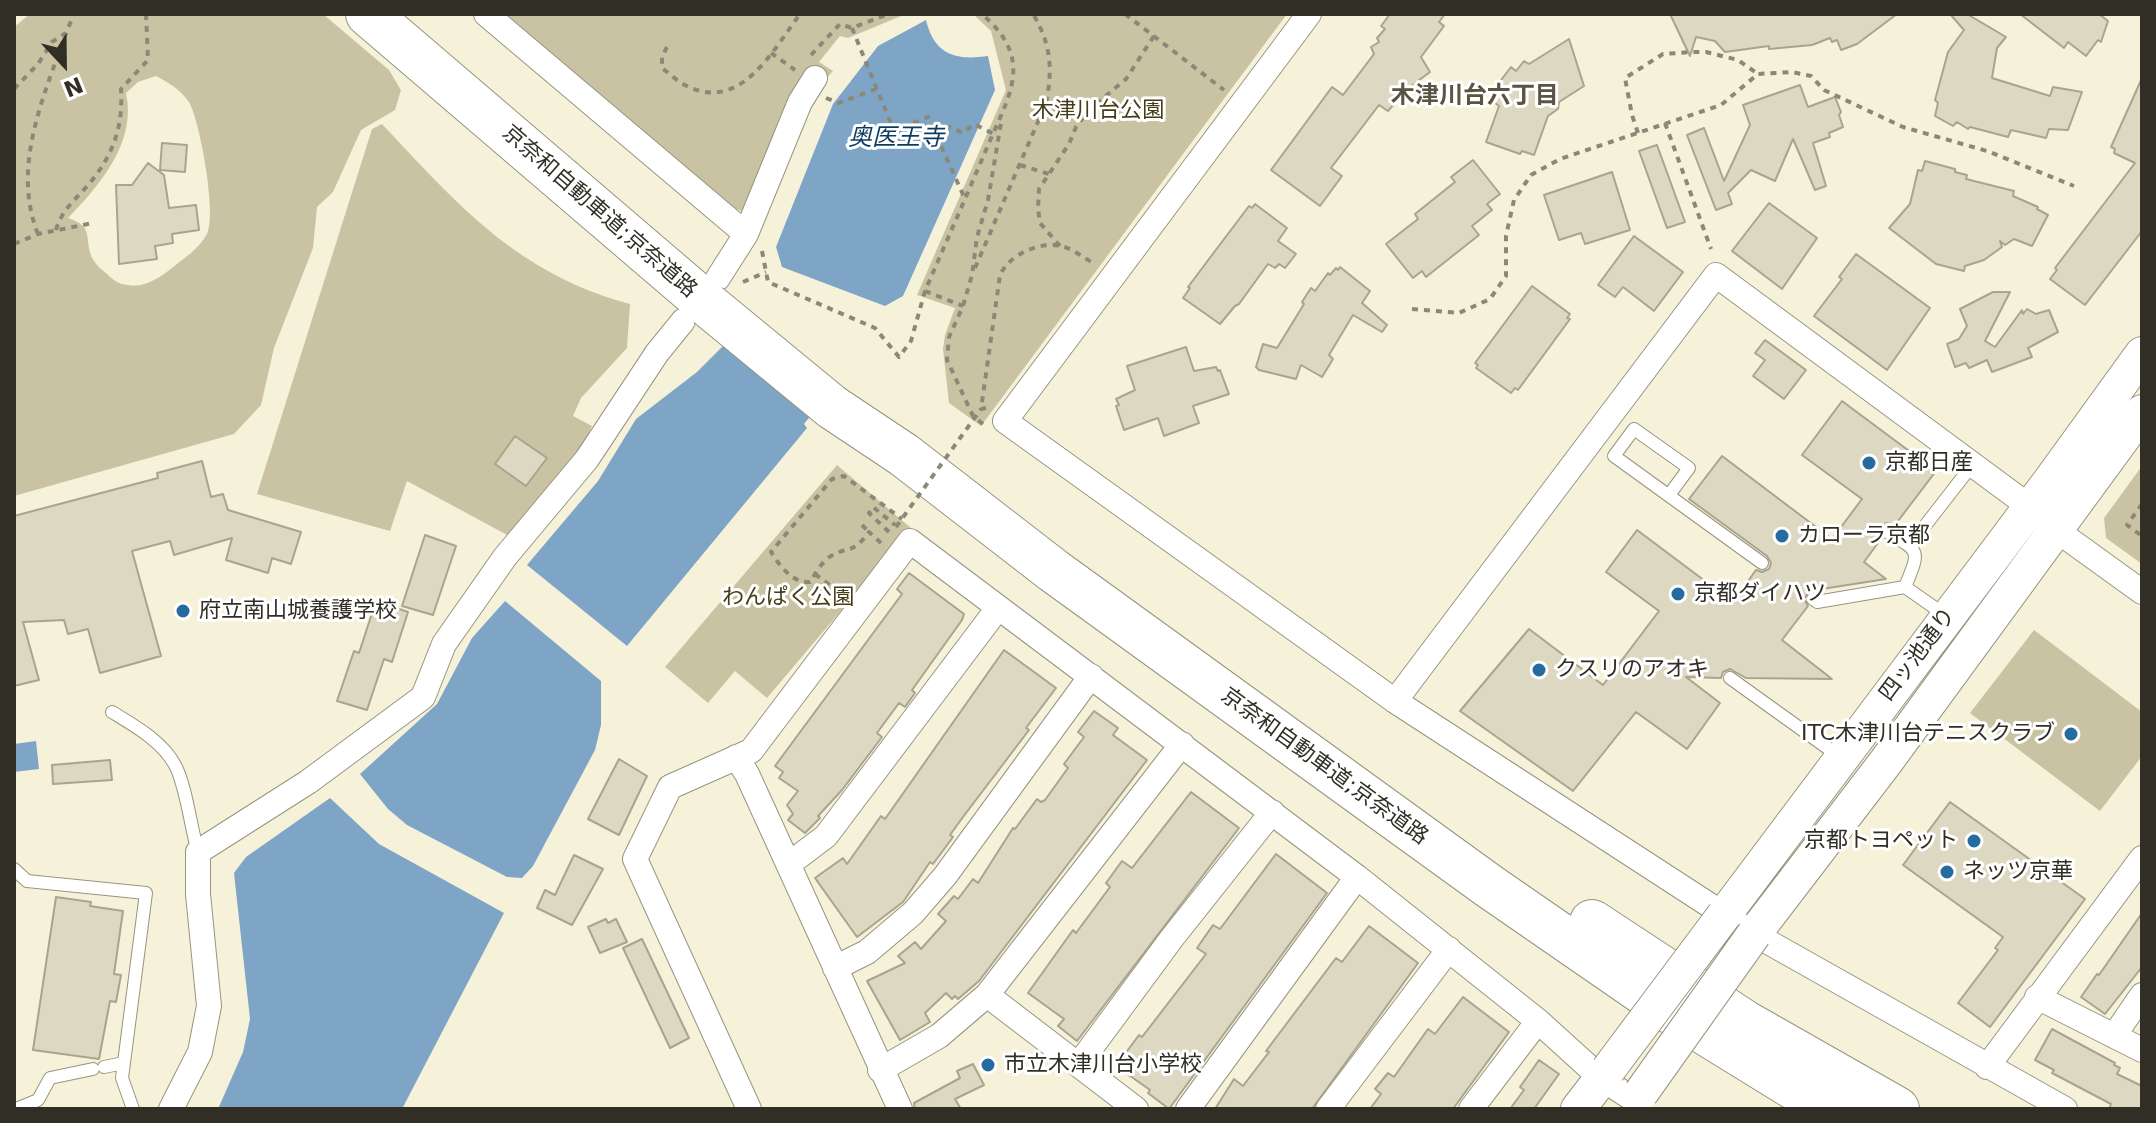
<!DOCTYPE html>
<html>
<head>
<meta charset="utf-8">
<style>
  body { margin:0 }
  #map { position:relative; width:2156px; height:1123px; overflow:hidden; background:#f6f2da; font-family:"DejaVu Sans",sans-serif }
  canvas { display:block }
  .frame { position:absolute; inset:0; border:16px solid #302e25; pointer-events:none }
  .north { position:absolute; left:24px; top:24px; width:80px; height:80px; -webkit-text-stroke:6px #fff; paint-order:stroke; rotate:158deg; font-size:22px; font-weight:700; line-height:32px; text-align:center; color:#302e25 }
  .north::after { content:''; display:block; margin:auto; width:28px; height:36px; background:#302e25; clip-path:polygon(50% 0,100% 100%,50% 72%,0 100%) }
</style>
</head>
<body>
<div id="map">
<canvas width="2156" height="1123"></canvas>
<div class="frame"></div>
<div class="north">N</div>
</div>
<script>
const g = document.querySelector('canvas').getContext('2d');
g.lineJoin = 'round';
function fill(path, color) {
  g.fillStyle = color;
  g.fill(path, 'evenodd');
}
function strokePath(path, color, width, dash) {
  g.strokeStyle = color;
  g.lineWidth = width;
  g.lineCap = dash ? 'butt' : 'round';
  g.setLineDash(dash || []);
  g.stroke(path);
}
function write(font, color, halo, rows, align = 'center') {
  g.font = font + ' "DejaVu Sans","Noto Sans JP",sans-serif';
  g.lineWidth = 6;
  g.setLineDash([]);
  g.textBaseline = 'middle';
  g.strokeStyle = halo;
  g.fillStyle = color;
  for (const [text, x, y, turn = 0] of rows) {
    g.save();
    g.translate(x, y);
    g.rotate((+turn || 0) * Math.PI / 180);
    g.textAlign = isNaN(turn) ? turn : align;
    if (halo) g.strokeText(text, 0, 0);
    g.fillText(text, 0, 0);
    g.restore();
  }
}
fill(new Path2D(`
  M30,14H323L389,70L401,90L395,110L361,130L333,192L317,207L313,248L274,348L261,405L234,434L14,496V27ZM156,76C169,83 180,89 189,102C200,121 217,215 207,234C199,249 184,258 172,268C159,278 145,288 128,285C118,284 113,280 107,274C102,270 97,266 94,261C82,242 97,227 68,218C100,185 137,142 126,93L138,82Z
  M506,14H906L848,38L840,36L819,62L833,71L813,93L760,218L726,205Z
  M973,14H1287L981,426L949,403L943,349L945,335L955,308L917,295L1006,90L991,31Z
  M382,124C458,205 518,274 630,304L627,348L581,398L573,416L592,426L582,448L509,536L407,481L390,531L257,494L372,129Z
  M837,465L911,528L767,698L735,671L708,703L665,667Z
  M2142,466V564L2106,538L2104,518Z
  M2034,630L2142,712V756L2100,811L1970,713Z`), '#c9c3a4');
fill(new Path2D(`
  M926,20C934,54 955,61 988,56L995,90L903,296L885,306L782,267L776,247L833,104L878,46Z
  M726,343L812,414L804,424L807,428L627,646L527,565L598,481L636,419L697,372Z
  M505,601L601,681V725L595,750L533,866L522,878L507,877L407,825L388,809L360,774L437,704L472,638Z
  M36,741L39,769L14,772V744Z
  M330,798L379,844L504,913L402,1109H218L243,1052L250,1019L234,873L246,857Z`), '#7ea4c6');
const building = new Path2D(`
  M1390,14H1445L1439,22L1444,26L1421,57L1430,72L1398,96L1400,97L1388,111L1379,105L1331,168L1342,176L1320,206L1271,170L1332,87L1343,95L1374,54L1371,47L1379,42L1377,38L1385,29L1381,26Z
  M1670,14H1897L1857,44L1841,50L1837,40L1832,42L1830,38L1812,45L1769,49V46L1725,52L1715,41L1696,37L1690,56Z
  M1950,14H1967L2006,37L1997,48L1992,78L2050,96L2053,87L2082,92L2068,130L2049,129L2046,138L2011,130L2008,137L1970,127L1968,129L1957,122L1953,126L1935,116L1938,103L1935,100L1948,52L1964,30Z
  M2020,14H2099L2108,21L2101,42L2098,40L2086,56L2068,42L2064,48Z
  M1569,39L1584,86L1559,102L1558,109L1548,116L1534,155L1522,151L1520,154L1486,142L1499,106L1490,99L1497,90L1495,88L1511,67L1516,71L1524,61L1529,64Z
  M2142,78V231L2085,305L2050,279L2057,270L2055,268L2135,163L2114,153L2115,149L2111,147Z
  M1800,85L1808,107L1835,97L1841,112L1839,115L1843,127L1829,133L1830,137L1813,143L1826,186L1815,190L1793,139L1775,181L1751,170L1728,193L1732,204L1716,210L1687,135L1704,128L1724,181L1750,125L1743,105Z
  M162,143L187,145L185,172L160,170Z
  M1657,145L1685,222L1667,228L1639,151Z
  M1473,160L1500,194L1487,204L1492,210L1472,226L1479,235L1426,277L1422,271L1413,278L1386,244L1418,219L1415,214L1455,182L1451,177Z
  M1925,161L1955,169V172L1967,175L1966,179L2014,191L2013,196L2038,207L2037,209L2048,215L2032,246L2014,239L2005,245L2000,241L2002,247L1984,260L1965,266L1964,271L1936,264L1889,228L1910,204L1918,170L1922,171Z
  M148,163L164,175L169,208L196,205L199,230L172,234L173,243L155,246L157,259L119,264L116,185H132Z
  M1612,172L1630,230L1585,244L1581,233L1559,240L1544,195Z
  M1769,203L1817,238L1782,289L1732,251Z
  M1255,204L1287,228L1278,241L1296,254L1285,268L1279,264L1275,268L1268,264L1239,304L1235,306L1220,324L1183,298L1190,288L1188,287L1209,259L1249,206L1252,208Z
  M1634,236L1683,272L1654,311L1623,287L1615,297L1598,285Z
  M1856,254L1930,308L1887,370L1814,316L1842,279L1839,277Z
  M1340,267L1370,291L1362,303L1387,325L1382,332L1353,315L1329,355L1333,359L1322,377L1301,365L1296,379L1259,370L1256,367L1263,344L1277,348L1304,304L1302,302L1311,288L1315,291L1328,273L1330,275L1336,268L1338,270Z
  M1532,286L1570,314L1567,318L1570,319L1518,390L1515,388L1511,393L1476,368L1478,365L1475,363Z
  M1993,292H2010L1985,341L1995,347L2022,310L2023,314L2027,309L2036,314L2049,310L2058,332L2028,348L2032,357L1992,372L1987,360L1969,368L1966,363L1955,367L1947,344L1959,339L1967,326L1960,309Z
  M1765,340L1806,370L1784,399L1753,376L1765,360L1755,353Z
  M1186,347L1194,371L1216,367L1218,371L1220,370L1229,394L1193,406L1199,423L1164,436L1158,418L1124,430L1116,406L1119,405L1116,399L1135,390L1127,366Z
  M1842,401L1936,471L1895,525L1886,523L1879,528L1881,539L1864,562L1886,579L1809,591L1804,599L1808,606L1782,640L1832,679L1746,678L1730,669L1723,672L1721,678L1686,677L1720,703L1687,749L1636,712L1573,791L1460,711L1529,629L1603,685L1659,611L1606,572L1637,530L1733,602L1756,570L1762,572L1769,569L1771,563L1767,556L1689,499L1722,456L1832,539L1862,499L1802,455Z
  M515,436L547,458L526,486L495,464Z
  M202,461L211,497L223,494L228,510L301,532L291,564L272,558L268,573L226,560L232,538L174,555L170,541L132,551L161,656L100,673L88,629L68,634L64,620L23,622L39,680L14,686V516L158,478L157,473Z
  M425,535L456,546L433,615L402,606Z
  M909,573L964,614L962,620L912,690L915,693L905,707L899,703L877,733L882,737L842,790L818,816L820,818L805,833L788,820L793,814L787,805L798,791L779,778L783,772L775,766L902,594L897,589Z
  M376,601L408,612L392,662L384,659L367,710L337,701L354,651L359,653Z
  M1004,650L1056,688L1026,728L1029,730L963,817L950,835L953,837L933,864L930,862L903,902L857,937L815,878L843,858L847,864L881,816L885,819Z
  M1094,711L1118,728L1113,735L1147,760L979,981L958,999L955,996L952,999L946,993L925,1013L930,1022L900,1040L867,981L905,963L898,956L915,942L921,949L946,921L938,914L954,896L958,899L973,879L978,883L1013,828L1015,829L1037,799L1041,802L1045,800L1068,768L1064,764L1084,737L1078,732Z
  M619,759L647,776L619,835L588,819Z
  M110,760L112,780L53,784L52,765Z
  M1191,792L1239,828L1077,1041L1058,1026L1064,1019L1028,993L1073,930L1076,933L1110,887L1106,883L1122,861L1132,868Z
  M1950,802L2085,899L1990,1027L1958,1003L1998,950L1995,948L2003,937L1903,865Z
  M1276,854L1327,893L1169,1109L1148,1093L1150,1090L1116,1066L1139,1035L1142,1037L1206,954L1197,948L1213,925L1220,929Z
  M574,855L603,869L572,925L537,908L545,890L555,895Z
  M56,897L91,902L90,906L123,911L114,974L121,975L116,1002L110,1001L99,1059L33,1050Z
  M2142,913V967L2105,1014L2081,997L2097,974L2099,975Z
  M606,919L608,923L616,919L627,942L600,953L588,927Z
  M1369,926L1418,963L1312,1109H1215L1234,1079L1243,1086L1269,1052L1266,1051L1336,958L1342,962Z
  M642,939L689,1038L670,1048L623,948Z
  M1463,997L1509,1032L1453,1109H1370L1381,1094L1375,1089L1388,1073L1394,1077L1428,1029L1435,1034Z
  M2052,1029L2115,1063L2114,1065L2120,1068L2117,1074L2142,1086V1109H2109L2111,1104L2052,1073L2054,1070L2035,1060Z
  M1539,1060L1559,1074L1534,1109H1510L1524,1090L1520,1087Z
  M973,1064L984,1085L955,1099L961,1109H915L914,1103L960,1078L957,1071Z`);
fill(building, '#ddd8c2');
strokePath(building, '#a9a48e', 2);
const service = new Path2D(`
  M1669,495L1689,468L1634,429L1614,456L1762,563
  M1887,532C1921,552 1920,550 1905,587L1945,615
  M1910,545L1973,464
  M1813,599L1817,602L1905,587
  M1730,678L1840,757
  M112,712C135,726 162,741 175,765C186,785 191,829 198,852
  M14,869L27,881L146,893L122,1078L133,1109
  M104,1067L124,1063
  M16,1109L38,1100L50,1078L93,1069`);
const minor = new Path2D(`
  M486,14L746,234L718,278
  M1309,14L1005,421L1395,701L1754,934L2065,1109
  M746,234L800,102L815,78
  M2056,530L2142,592
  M1395,701L1716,275L2030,507
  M736,757L747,774L900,1109
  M789,864L826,836L998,608
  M835,968L867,952L913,913L945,876L1091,676
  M987,995L1136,1109
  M2037,997L2142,1050
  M2114,1036L2142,995
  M1079,1064L1172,938L1272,812
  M1987,1067L2142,858
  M880,1070L939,1036L987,995L1182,744
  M171,1109L200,1052L209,1006L198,894V852L308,782L423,697L444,644L505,557L587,459L657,353L683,321
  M749,1109L635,859L670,787L751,751L910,541L1357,877L1538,1021L1602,1079L1636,1101
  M1188,1109L1357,877
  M1328,1109L1449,949
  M1471,1109L1538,1021`);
const secondary = new Path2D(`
  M1724,915L2050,481L2142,354
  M1754,934L1885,763L2142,412
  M1578,1109L1608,1070`);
const motorway = new Path2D(`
  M368,14L708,305
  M832,407L904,455L1054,571L1489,886L1670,1011L1829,1109
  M1592,922L1744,1022L1897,1109`);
strokePath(service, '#98947f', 14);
strokePath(minor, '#98947f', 26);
strokePath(secondary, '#98947f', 36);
strokePath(motorway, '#98947f', 46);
strokePath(new Path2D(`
  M1125,14L1224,90
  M852,28L894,131L928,117L965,199C974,178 983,157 992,136C1014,87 1030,56 982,14
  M667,47L662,57V68C670,74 678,82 687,86C741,113 773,50 800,14
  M771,53L795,70
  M811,55L840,24L852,28L888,14
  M14,89L38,64L52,42L66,33L74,14
  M826,98L839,103L876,89
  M1665,123L1711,249
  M1638,133L1632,115L1625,78L1663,54L1692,52H1706L1738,60L1758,74
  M935,135L950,127L963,133L974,124L994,134
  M1020,165L1049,174
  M56,230C62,208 80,196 93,179C115,151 123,124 121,89L148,60L146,14
  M38,234C11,167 44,96 66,33
  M14,244L38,234L93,223
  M1060,246L1040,223L1038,209L1039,189L1069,144L1076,127L1089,110L1126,79L1154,36
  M762,251L768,282L875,328L899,357L911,341L925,291L965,199
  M975,268L1046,103C1053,69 1051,44 1033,14
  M743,282L766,272
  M925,291L963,306
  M1412,309L1459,313L1490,299L1506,276V236L1514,200L1531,175L1560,159L1721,105L1758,74L1792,72L1811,76L1824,90L1903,127L1987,151L2074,186
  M986,408L981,409L1000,275C1009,255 1039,241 1061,246C1072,248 1085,259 1095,264
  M983,424L973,416L947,360L949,337L963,306L972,275L977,237L988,200L1001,123
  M2142,504L2127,525L2142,536
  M862,525L869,532
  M889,532L869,513L873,507L895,525
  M881,543L869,532C852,555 850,545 831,556C822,561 816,573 810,582C792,583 780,566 771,552L832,479L844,476L902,519
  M815,574L831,586`), '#8b8878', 4, [6, 6]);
strokePath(service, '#fff', 12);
strokePath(minor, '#fff', 24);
strokePath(secondary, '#fff', 34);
strokePath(motorway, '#fff', 44);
const secondaryBridge = new Path2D(`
  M1608,1070L1724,915
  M1641,1093L1754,934`);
const motorwayBridge = new Path2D(`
  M708,305L832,407`);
strokePath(secondaryBridge, '#98947f', 36, []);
strokePath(motorwayBridge, '#98947f', 46, []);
strokePath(new Path2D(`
  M896,527L981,409`), '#8b8878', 4, [6, 6]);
strokePath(secondaryBridge, '#fff', 34);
strokePath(motorwayBridge, '#fff', 44);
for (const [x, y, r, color] of [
  [1869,463,8,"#266ba0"],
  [1782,536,8,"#266ba0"],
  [1678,594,8,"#266ba0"],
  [183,611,8,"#266ba0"],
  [1539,670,8,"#266ba0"],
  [2071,734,8,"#266ba0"],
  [1974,841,8,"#266ba0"],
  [1947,872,8,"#266ba0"],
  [988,1065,8,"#266ba0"]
]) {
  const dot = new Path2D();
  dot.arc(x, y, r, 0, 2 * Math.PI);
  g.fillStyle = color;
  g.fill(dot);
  strokePath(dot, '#fff', 3);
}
write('22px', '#453d16', '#fff', [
  ["木津川台公園",1098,111],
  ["わんぱく公園",788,598]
]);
write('22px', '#302e25', '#fff', [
  ["京奈和自動車道;京奈道路",599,212,41],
  ["四ッ池通り",1918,655,-53],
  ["京奈和自動車道;京奈道路",1324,767,36]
]);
write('22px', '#302e25', '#fff', [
  ["京都日産",1885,463],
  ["カローラ京都",1798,536],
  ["京都ダイハツ",1694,594],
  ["府立南山城養護学校",199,611],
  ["クスリのアオキ",1555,670],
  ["ITC木津川台テニスクラブ",2055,734,"right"],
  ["京都トヨペット",1958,841,"right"],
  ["ネッツ京華",1963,872],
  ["市立木津川台小学校",1004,1065]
], 'left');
write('bold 24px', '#595542', '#fff', [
  ["木津川台六丁目",1475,97]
]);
write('italic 24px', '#0d3b5d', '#fff', [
  ["奥医王寺",896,139]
]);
</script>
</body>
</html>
